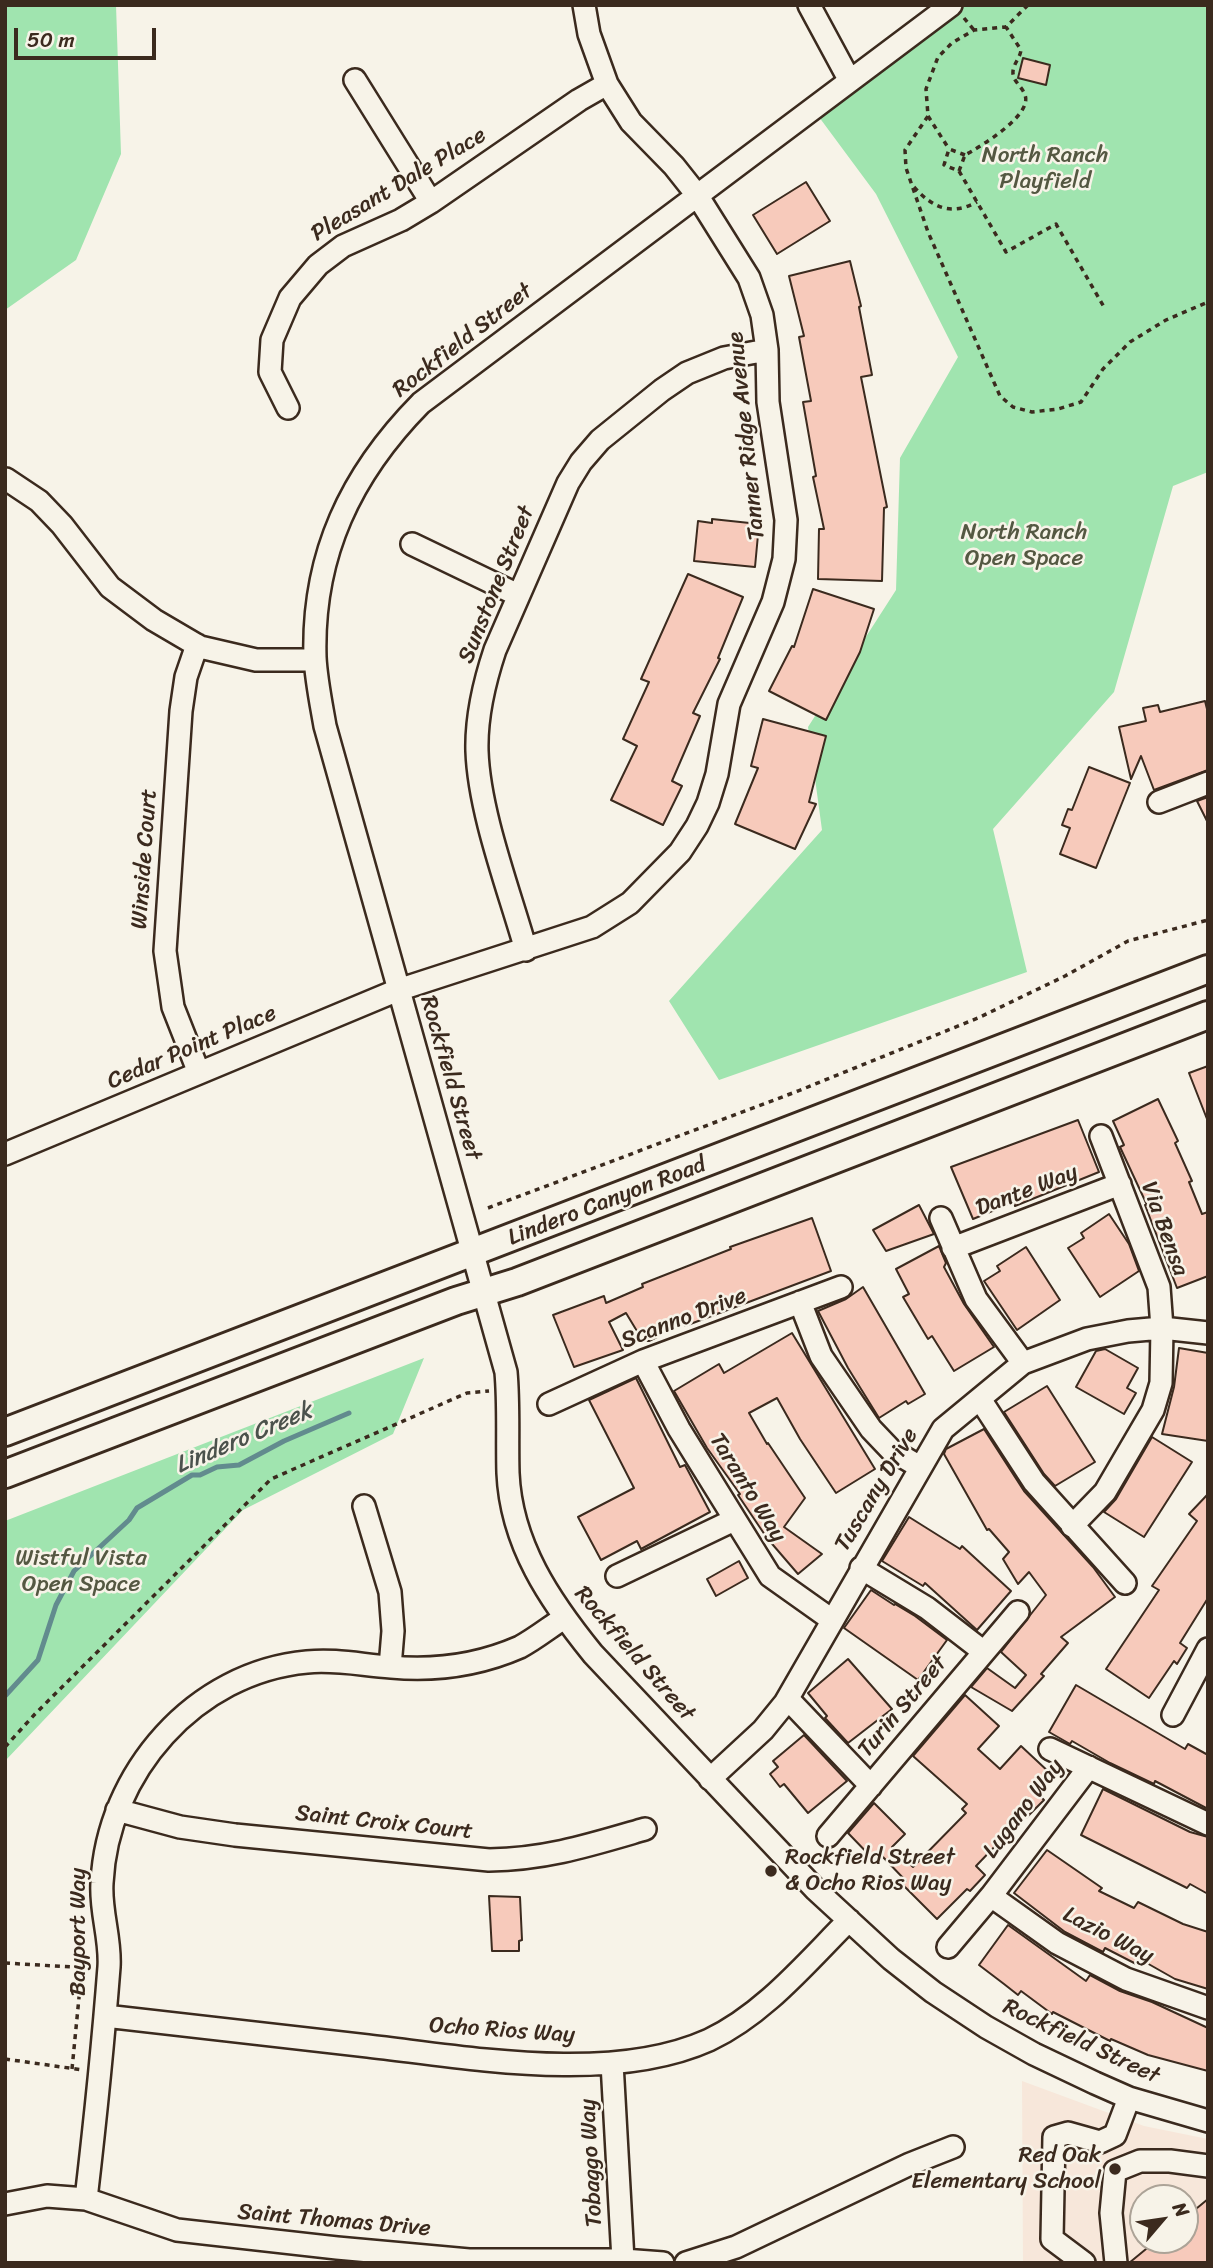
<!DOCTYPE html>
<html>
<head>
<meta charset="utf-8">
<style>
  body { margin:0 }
  #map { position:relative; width:1213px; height:2268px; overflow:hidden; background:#f7f3e8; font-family:Sriracha,sans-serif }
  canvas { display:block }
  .frame { position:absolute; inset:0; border:7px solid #3b2a1e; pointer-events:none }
  .north { position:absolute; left:1129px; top:2184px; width:70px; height:70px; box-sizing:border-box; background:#f7f3e8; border:2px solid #aca397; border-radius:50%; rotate:61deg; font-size:19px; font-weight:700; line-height:28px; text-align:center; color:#3b2a1e }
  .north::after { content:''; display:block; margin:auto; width:24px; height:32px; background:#3b2a1e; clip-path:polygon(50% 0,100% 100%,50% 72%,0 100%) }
  .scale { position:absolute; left:14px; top:28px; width:142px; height:32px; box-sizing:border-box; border:4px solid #3b2a1e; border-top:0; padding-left:9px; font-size:21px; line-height:24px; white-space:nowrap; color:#3b2a1e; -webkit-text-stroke:5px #f7f3e8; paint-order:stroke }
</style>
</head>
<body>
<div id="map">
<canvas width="1213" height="2268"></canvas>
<div class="frame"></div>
<div class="north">N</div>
<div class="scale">50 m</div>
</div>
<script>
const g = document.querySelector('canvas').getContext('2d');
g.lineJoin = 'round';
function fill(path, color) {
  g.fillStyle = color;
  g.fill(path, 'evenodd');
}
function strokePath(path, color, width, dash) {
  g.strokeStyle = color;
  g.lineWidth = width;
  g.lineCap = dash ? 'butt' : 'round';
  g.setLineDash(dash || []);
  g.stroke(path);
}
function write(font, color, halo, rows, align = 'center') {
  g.font = font + ' Sriracha,sans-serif';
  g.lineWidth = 5;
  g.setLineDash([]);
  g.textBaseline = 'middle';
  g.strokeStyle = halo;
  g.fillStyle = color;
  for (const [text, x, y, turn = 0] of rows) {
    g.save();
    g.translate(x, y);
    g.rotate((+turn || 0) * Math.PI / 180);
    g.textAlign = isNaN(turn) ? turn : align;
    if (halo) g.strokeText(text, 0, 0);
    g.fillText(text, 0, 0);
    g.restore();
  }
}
fill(new Path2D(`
  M1022,2081L1144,2126L1208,2139V2263H1023ZM1143,2198H1185V2240H1143Z`), '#f7e7da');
fill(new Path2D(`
  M5,5H116L121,154L76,260L5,310Z
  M965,5H1208V472L1173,486L1114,692L993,829L1027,972L719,1080L669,1001L822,830L808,727L896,590L900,458L958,357L876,194L819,117Z
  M424,1358L393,1434L243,1510L5,1761V1521Z`), '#a0e4af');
strokePath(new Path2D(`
  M5,1696L38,1660L56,1605L74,1571L129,1520L137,1508L192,1475H200L217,1467L239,1465L284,1441L349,1413`), '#628b8e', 5);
const building = new Path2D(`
  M1023,58L1050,65L1046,85L1018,78Z
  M806,182L830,221L777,254L753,215Z
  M850,261L861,306L859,307L872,375L861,377L887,507L884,508L882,581L818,579L819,529H824L813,477L816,476L803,402L811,401L799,337L804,336L789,276Z
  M712,519L759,524L755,567L694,561L698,521L712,523Z
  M688,574L743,597L718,658L720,659L693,713L700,716L672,781L682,786L663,825L611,800L637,746L623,739L649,682L641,679Z
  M813,589L874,609L860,652L826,720L769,691L792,646L794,647Z
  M1205,701L1208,713V770L1154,790L1141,756L1131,779L1119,727L1146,721L1143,708L1158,705L1160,712Z
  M763,719L826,736L809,802L816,804L795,849L735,824L758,768L751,766Z
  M1089,767L1130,783L1096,868L1060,854L1070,828L1062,825L1068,809L1072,810Z
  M1208,797V823L1197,801Z
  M1208,1066V1119H1207L1189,1073Z
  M1158,1099L1178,1141L1175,1143L1192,1181L1189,1182L1202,1214L1208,1212V1276L1177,1288L1145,1205H1147L1120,1147L1124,1145L1113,1121Z
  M1078,1120L1099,1172L1015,1206L1014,1202L973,1219L951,1167Z
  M919,1205L934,1234L886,1251L873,1230Z
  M1109,1214L1129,1244L1139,1271L1100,1297L1068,1248L1084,1238L1081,1233Z
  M812,1218L831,1271L685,1326L684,1323L656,1333L657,1337L649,1341H643L626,1313L609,1322L623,1350L574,1367L553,1315L604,1296L606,1303L643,1287L642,1284L731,1249L730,1247Z
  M939,1246L946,1263L944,1267L964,1304L994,1347L954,1371L932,1336L928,1339L903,1297L909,1294L896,1269Z
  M1026,1247L1060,1300L1017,1330L984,1281L1000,1271L997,1266Z
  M863,1287L925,1394L908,1404L906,1401L879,1418L848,1368L818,1311L846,1299Z
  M792,1333L875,1469L836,1493L800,1439L777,1398L749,1413L767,1444L768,1443L805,1498L784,1527L822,1554L798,1574L767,1538L738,1495L740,1494L707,1448L674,1391L719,1364L724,1373Z
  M1179,1348L1208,1353V1441L1162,1434L1174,1387Z
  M1105,1349L1138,1368L1127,1388L1136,1393L1124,1414L1076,1387L1096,1351Z
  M636,1378L680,1467L685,1465L710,1512L641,1549L637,1541L601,1560L578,1517L634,1488L589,1400Z
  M1047,1386L1095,1462L1055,1486L1044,1474L1004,1412Z
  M984,1429L1024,1491L1093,1567L1115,1597L1061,1637L1068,1643L1041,1674L1044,1676L1012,1711L971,1687L987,1668L1015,1688L1026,1675L1001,1652L1046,1595L1029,1572L1018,1584L1003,1559L1009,1552L989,1529L987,1530L944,1454L946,1449Z
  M1152,1437L1192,1462L1144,1537L1104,1512L1116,1499Z
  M1208,1494V1598L1180,1643L1187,1648L1177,1664L1174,1661L1149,1698L1106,1669L1159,1590L1152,1586L1197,1521L1189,1514Z
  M909,1517L960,1549L962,1546L1011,1591L977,1630L925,1583L923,1586L882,1561Z
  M739,1561L748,1578L716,1596L707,1579Z
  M871,1590L894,1605L895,1604L915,1616L947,1640L918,1680L844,1628Z
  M848,1659L892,1709L848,1743L825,1718L827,1716L808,1693Z
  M1076,1685L1185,1749L1188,1744L1208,1755V1809L1155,1781L1154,1784L1110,1763L1072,1741L1070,1744L1049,1732Z
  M965,1695L999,1726L978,1749L1000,1769L1021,1746L1051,1774L1035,1791L1044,1800L1026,1818L1024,1816L976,1866L985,1875L970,1891L967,1889L937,1919L902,1884L906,1881L882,1856L876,1862L848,1833L874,1803L905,1834L892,1847L913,1867L966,1813L962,1809L967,1804L913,1756Z
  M804,1735L847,1781L808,1813L784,1784L780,1787L770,1774L778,1767L773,1761Z
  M1103,1789L1190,1832L1208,1837V1894L1190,1884L1187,1888L1081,1835Z
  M1047,1850L1102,1888L1099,1891L1134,1908L1138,1902L1183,1924L1208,1932V1989L1175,1979L1145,1962L1142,1967L1105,1948L1103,1952L1065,1932L1014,1893Z
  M489,1896L520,1897L522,1940L519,1941V1951H492Z
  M1008,1925L1086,1981L1090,1975L1120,1991L1152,2002L1208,2028V2071L1148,2055L1111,2039L1110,2041L1053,2012L1052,2014L1021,1991L1018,1995L1004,1984L979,1965Z
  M1208,2199V2263H1129L1157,2240H1185V2218Z`);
fill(building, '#f7cabb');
strokePath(building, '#3b2a1e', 2);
const minor = new Path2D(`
  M809,5L850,81
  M951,5L421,403C351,474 312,555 315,657C316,679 321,703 325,726L506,1372C509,1406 507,1439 508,1473C511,1544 550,1601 593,1654L816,1890L891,1959L933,1992L986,2027L1034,2054L1095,2083L1129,2098L1208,2121
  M355,80L431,202
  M288,408L270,372L272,340L290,298L318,265L343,246L401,220L431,202L579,100L607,84
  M6,479L39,501L62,525L110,587L154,620L200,647L256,660H315
  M412,544L518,595
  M197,645L186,677L181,711L165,951L173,1007L199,1073
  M1159,802L1208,783
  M526,950C509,890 479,812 477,751C476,716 484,683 495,650L568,483L581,462L600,440L662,390L687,373L724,358L767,350
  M5,1154L398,990L592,927L630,903L680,852L697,826L708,803L717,774L729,704L773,602L784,559L786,520L768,402L767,350L762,315L749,278L697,195L674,166L631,122L607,84L589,34L584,5
  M941,1218L976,1299L1023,1363
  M953,1248L1120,1184
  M800,1302L821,1356L871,1429L891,1450L920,1467
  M643,1361L679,1429L770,1576L832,1620
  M980,1399L1034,1482L1125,1583
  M549,1404L643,1361L841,1287
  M364,1506L390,1592L393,1631L390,1667
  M1072,1526L1105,1492L1153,1410L1161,1383L1162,1328L1159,1287L1101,1136
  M861,1568L927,1608L984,1652
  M617,1576L734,1520
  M788,1699L871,1786
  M1173,1715L1208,1649
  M1050,1749L1208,1824
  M710,1779L763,1730L785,1703L943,1429L1023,1363L1087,1339L1128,1331L1162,1328L1208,1333
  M117,1810L180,1827L235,1835L489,1860C547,1859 590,1845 645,1829
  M828,1836L1018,1612
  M991,1896L1057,1943L1126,1979L1208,2008
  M948,1947L991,1896L1089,1767
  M105,2016C192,2026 280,2036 368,2046C472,2058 611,2084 709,2040C764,2014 806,1963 849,1920
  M612,2063L623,2260
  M86,2199C95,2122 103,2045 109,1967C111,1939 100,1911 102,1883C107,1773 195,1672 307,1662C335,1659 362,1665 391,1667C435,1671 479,1665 520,1647C535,1639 550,1627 564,1618
  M5,2204L47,2196L86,2199L177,2230L337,2248L469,2260H623L663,2263
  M686,2263L736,2247L910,2164L953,2147
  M1084,2263L1052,2239L1054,2137L1068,2133L1100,2142L1115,2135L1129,2098
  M1116,2263L1111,2213L1115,2171L1140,2161H1170L1208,2166`);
const major = new Path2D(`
  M5,1432L1208,969
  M5,1474L456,1301L517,1282L1208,1015`);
strokePath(minor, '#3b2a1e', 26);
strokePath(major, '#3b2a1e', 32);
strokePath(new Path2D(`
  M1028,5L1006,27L974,30L952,43L938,57L926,89L928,116L905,150L906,168L928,232L1000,396L1013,407L1032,412L1058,409L1081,402L1103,369L1130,342L1166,320L1208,302
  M964,18L974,30
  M928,116L949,149
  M965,155L949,149L944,165L959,171L965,155C980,147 1033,115 1025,95C1022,86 1012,81 1013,71C1014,63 1020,58 1021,50L1006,27
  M959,171L1006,252L1056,224L1104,307
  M914,187C933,208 951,216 977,202
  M488,1208L798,1091L978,1018L1065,976L1128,941L1208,920
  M5,1747L35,1714L271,1479L467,1393L489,1391
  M5,1963L89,1968
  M5,2059L83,2070
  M72,2069L82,1967`), '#3b2a1e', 3.5, [5, 5]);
strokePath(minor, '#f7f3e8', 21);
strokePath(major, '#f7f3e8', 26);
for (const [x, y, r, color] of [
  [771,1871,7,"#3b2a1e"],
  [1115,2169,7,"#3b2a1e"]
]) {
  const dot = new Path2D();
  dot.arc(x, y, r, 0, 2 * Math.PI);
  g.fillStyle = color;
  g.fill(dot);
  strokePath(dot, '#f7f3e8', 2.5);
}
write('23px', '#545842', '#f7f3e8', [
  ["North Ranch",1045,156],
  ["Playfield",1045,182],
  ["North Ranch",1024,533],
  ["Open Space",1024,559],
  ["Wistful Vista",81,1559],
  ["Open Space",81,1585]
]);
write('23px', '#3b2a1e', '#f7f3e8', [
  ["Pleasant Dale Place",399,185,-31],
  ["Rockfield Street",463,341,-38],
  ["Tanner Ridge Avenue",747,436,-96],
  ["Sunstone Street",497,585,-68],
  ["Winside Court",145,859,-86],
  ["Cedar Point Place",192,1048,-23],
  ["Rockfield Street",450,1078,74],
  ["Dante Way",1027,1191,-21],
  ["Lindero Canyon Road",607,1202,-21],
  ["Via Bensa",1164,1229,70],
  ["Scanno Drive",684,1319,-21],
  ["Taranto Way",747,1488,58],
  ["Tuscany Drive",877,1490,-59],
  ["Rockfield Street",634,1654,49],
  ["Turin Street",903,1707,-50],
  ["Lugano Way",1024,1809,-53],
  ["Saint Croix Court",384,1823,6],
  ["Bayport Way",79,1932,-90],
  ["Lazio Way",1108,1936,27],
  ["Ocho Rios Way",502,2031,4],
  ["Rockfield Street",1081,2042,25],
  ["Tobaggo Way",592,2163,-93],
  ["Saint Thomas Drive",334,2221,5]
]);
write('23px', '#3b2a1e', '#f7f3e8', [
  ["Rockfield Street",785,1858],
  ["& Ocho Rios Way",785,1884],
  ["Red Oak",1101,2156,"right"],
  ["Elementary School",1101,2182,"right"]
], 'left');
write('italic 24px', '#4b524c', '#f7f3e8', [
  ["Lindero Creek",244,1439,-23]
]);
</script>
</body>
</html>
